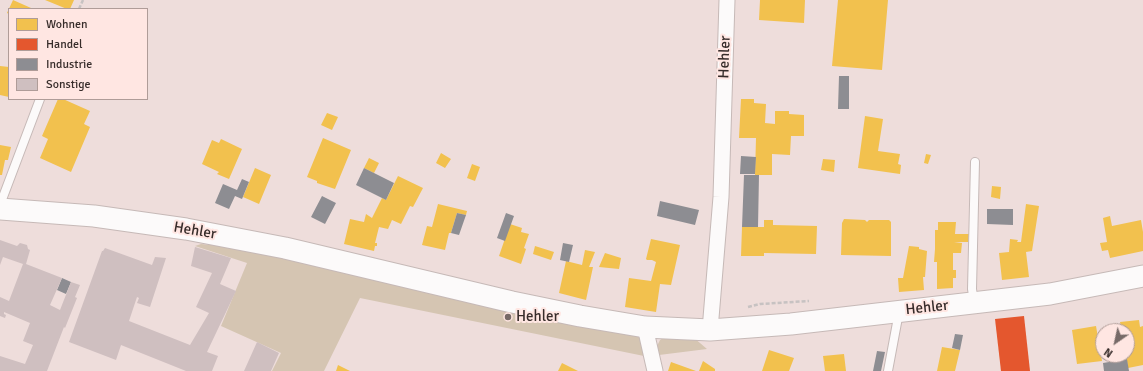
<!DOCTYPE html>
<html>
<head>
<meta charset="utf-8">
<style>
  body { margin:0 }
  #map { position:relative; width:1143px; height:371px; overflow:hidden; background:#eedddb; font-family:Signika,sans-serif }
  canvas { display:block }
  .legend { position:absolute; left:8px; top:8px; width:140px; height:92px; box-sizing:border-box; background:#ffe6e2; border:1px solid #af9c98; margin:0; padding:5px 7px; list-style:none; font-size:12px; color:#372c2a }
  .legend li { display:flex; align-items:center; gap:8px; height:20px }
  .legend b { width:20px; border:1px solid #af9c98 }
  .north { position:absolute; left:1095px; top:323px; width:40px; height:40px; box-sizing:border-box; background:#ffe6e2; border:1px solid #af9c98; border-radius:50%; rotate:214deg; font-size:11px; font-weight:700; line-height:16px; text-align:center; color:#372c2a }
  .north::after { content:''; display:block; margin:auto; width:14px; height:18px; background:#776a68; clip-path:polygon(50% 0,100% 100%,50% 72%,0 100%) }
</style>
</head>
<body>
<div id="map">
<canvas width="1143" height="371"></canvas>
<ul class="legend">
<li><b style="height:11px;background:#f2c14e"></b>Wohnen</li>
<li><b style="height:11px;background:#e4572e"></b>Handel</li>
<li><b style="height:11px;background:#8d8d92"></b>Industrie</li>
<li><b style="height:11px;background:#cfbfc0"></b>Sonstige</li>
</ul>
<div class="north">N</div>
</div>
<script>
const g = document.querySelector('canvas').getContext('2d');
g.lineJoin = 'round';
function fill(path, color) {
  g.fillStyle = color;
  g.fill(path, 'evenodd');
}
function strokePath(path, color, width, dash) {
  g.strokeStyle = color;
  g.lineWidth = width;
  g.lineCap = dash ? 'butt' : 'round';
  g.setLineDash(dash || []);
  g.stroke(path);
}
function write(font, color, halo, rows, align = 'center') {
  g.font = font + ' Signika,sans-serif';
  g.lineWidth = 4;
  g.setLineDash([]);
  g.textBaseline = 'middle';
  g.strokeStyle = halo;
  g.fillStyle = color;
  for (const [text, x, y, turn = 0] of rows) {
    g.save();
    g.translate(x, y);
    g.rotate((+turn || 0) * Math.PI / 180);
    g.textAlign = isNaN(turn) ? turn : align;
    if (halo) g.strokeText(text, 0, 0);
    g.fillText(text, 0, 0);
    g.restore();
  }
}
fill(new Path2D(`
  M201,244L260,250L638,336L644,348V356L360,298L324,371H272L281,353L221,326L247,263L195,246Z
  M665,337H693L707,349L659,355L657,346L660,340Z`), '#d5c5b2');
fill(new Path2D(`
  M13,0L31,8L30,9H9V14L7,13Z
  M45,0H74L70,9H67Z
  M760,0H805L804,23L759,20Z
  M838,0H888L882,70L832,66Z
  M0,66L9,67V97L0,95Z
  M58,99H63L90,111L84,124L90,127L71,172L40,158L48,139L42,136Z
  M741,99H754V103L766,104L765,123L775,124V111H789V114L804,115V136H791L790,155L772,154V175H755L756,138H739Z
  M327,113L338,117L332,130L321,125Z
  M865,116L883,119L878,151L900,154L898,164L901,165L900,174L858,168Z
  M323,138L351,150L335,189L317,183V181L307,177Z
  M221,139L242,149L229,179L217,174L219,172L202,164L212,140L219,143Z
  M0,145L11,147L8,160H5L2,175H0Z
  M441,153L451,159L445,168L436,163Z
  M926,154L931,155L928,164L924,163Z
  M369,158L379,163L374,173L364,168Z
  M823,159L835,160L834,172L821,170Z
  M472,164L480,167L475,181L467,178Z
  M255,168L271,175L259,204L243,197Z
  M398,176L423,188L413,207L410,206L401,224L392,220L388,229L379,227L375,243H377V246H375L374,251L344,244L350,219L364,222L366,214L372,218L382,198L386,200Z
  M992,186L1001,187L1000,199L991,197Z
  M438,204L467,211L466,215L457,213L451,233H449L445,250L422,245L427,226L432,227Z
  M1026,204L1039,206L1032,251L1026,252L1029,277L1002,280L999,253L1009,252L1010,239L1018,240L1017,242H1021Z
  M1110,216L1112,226L1141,220L1143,232V251L1110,258L1108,250L1102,251L1100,243L1107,242L1103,218Z
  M844,219L865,220L867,222L869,220H889L891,222V221V256L841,255L842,223Z
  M764,220H773V225L817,226L816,254L764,253V256H741L742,227H764Z
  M938,222H956L955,234H969L968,242H954L962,243L961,253H953V270H956V278H953V288L937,289V262H934L935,249V230H938Z
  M510,224L522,228L521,232L529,234L524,248L526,249L521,264L499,256Z
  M651,239L680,245L671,285L660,284L656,312L625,307L629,278L651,281L656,262L652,260H647L646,259Z
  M535,246L554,252L551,260L533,254Z
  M909,246L919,247V249L927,251L925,277H923L924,290L899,292L898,278H903Z
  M585,250L595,252L589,267H593L586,300L559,293L566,261L582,265Z
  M605,253L621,258L619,269L599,267Z
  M1139,320L1140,327L1143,326V365L1128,368L1126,355L1127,331H1122L1120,322Z
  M1096,326L1102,361L1077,364L1072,330Z
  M942,347L960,350L955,371H937Z
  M769,350L794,358L789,371H762Z
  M844,354L846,371H825L823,356Z
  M703,361L715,369V371H699Z
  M671,362L696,371H668Z
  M562,363L578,371H558Z
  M338,365L350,371H336Z`), '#f2c14e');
fill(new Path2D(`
  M1024,316L1030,371H1001L995,319Z`), '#e4572e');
fill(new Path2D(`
  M839,76H849V109H838Z
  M741,156L756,157L755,174H740Z
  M364,168L394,183L386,200L356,185Z
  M744,175H759L758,227H742Z
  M242,179L249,182L242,199L235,196L229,209L215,203L223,184L237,190Z
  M322,196L336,203L325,224L311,217Z
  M660,201L699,210L695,225L657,216Z
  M987,209H1013V225L987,224Z
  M457,213L466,215L459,235L451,233Z
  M506,213L514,216L505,241L497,238Z
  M563,243L573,245L569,262L560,260Z
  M62,278L71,282L66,294L57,290Z
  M955,334L963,335L960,350L952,348Z
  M877,351L885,352L881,371H873Z
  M1127,359L1129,371H1104L1103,363Z`), '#8d8d92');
fill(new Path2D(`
  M0,240L17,246L20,243L27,245L28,249L30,250L26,264L62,278L50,305L60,310L71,282L80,285L75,297L77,298L65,328L64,327L47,371H0V356L25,364L33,345L23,341L30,323L4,312V314L6,315L5,318L0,316V297L9,301L23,264L3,257L0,265Z
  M195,247L231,258L220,284L236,291L207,352L218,356L212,371H186L121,345L116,360L69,342L102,251H103L105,248L152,265L155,257L166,258L150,307L137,303L139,298L137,297L129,321L190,345L209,313L196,307L212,273L191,266Z
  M257,342L279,353L271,371H244Z`), '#cfbfc0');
const service = new Path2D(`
  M0,200L3,197L40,99
  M974,302L972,289L975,162
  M888,371L899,312`);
const minor = new Path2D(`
  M645,327L655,371
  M710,330L721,197L727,0`);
const secondary = new Path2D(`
  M0,209L94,216L186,229L285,248L512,302L580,316L645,327L710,330L791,324L1050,294L1143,276`);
strokePath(service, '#c6b9b7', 10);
strokePath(minor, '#c6b9b7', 17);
strokePath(secondary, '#c6b9b7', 23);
strokePath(new Path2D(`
  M79,9L83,0
  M748,307L760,304L809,301`), '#c7c2c2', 2.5, [4, 2]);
strokePath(service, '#fcfafa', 8);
strokePath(minor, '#fcfafa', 15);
strokePath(secondary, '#fcfafa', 21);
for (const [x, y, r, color] of [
  [508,317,4,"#776a68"]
]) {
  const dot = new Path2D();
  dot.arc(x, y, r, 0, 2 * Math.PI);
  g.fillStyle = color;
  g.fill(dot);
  strokePath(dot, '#ffe6e2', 1.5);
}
write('15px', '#372c2a', '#ffe6e2', [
  ["Hehler",725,57,-88],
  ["Hehler",195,231,10],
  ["Hehler",927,308,-6]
]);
write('15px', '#372c2a', '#ffe6e2', [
  ["Hehler",516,317]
], 'left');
</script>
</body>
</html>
